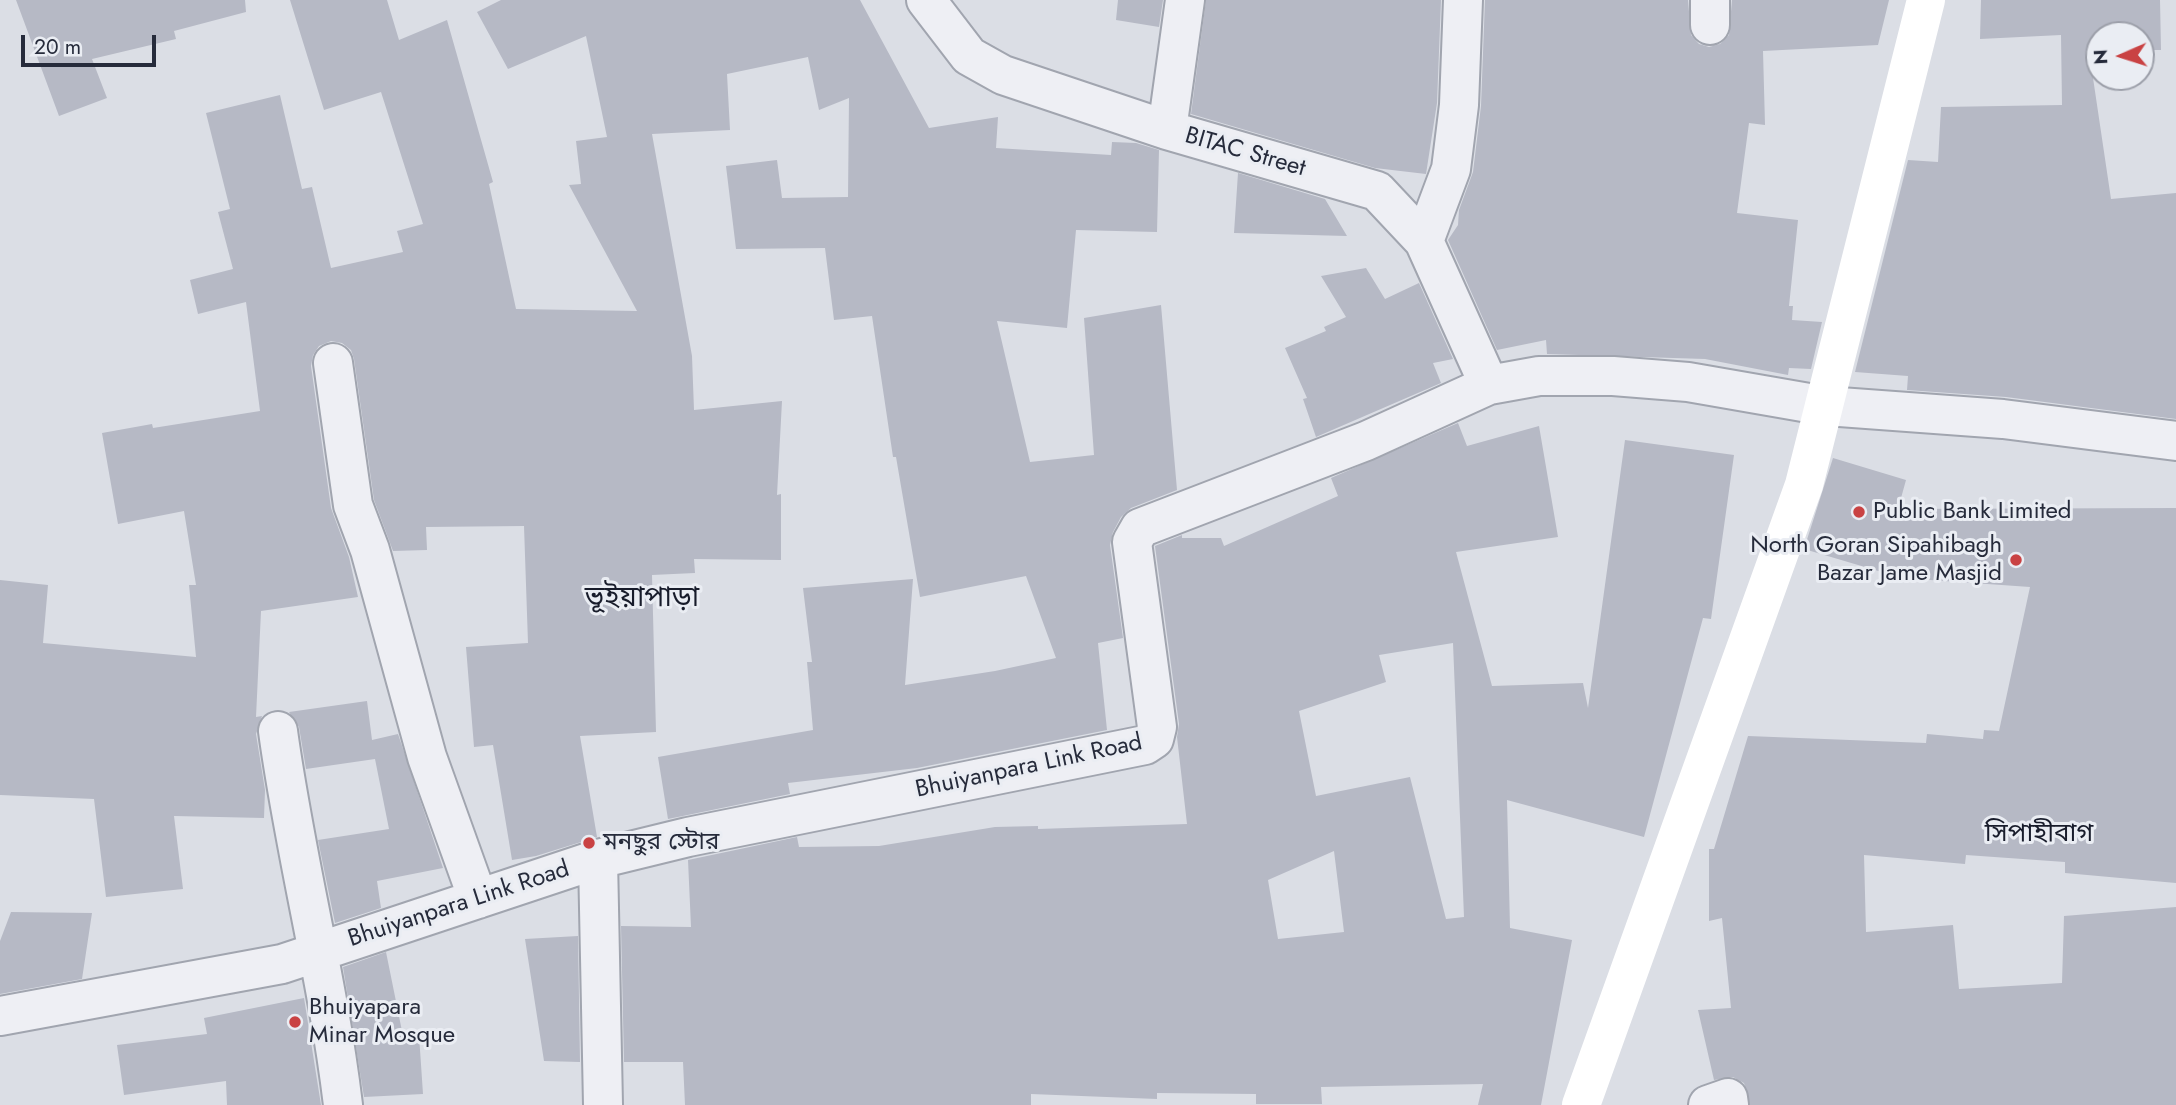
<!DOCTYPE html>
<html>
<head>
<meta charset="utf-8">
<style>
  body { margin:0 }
  #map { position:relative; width:2176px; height:1105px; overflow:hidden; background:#dbdee5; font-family:Jost,sans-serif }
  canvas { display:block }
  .north { position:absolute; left:2085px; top:21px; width:70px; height:70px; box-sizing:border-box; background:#eaedf3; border:2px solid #9c9fa9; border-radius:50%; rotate:267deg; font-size:19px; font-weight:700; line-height:28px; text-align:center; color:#262b3b }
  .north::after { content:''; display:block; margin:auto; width:24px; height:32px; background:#c94243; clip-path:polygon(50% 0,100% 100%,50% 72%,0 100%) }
  .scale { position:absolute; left:21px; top:35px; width:135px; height:32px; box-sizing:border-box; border:4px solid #262b3b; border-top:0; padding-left:9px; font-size:21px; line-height:24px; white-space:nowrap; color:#262b3b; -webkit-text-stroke:5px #eaedf3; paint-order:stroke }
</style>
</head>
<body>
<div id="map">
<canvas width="2176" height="1105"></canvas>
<div class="north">N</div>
<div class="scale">20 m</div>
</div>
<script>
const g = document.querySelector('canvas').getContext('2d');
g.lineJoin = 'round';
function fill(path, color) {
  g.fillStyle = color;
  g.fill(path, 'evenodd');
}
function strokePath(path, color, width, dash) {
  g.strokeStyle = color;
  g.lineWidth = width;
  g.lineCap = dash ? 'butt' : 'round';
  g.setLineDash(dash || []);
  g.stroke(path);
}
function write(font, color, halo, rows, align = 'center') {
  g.font = font + ' Jost,"Noto Sans Bengali",sans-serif';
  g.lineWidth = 6;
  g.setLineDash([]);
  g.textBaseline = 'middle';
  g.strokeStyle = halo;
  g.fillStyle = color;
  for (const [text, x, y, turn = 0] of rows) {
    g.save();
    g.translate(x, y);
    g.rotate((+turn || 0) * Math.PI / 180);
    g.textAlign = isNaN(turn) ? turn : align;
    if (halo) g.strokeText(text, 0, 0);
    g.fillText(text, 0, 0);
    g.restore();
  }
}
fill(new Path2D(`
  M16,0H245L246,12L174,31L176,39L92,59L107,98L59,116Z
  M290,0H387L399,40L447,20L493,182L489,184L516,309L637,311L569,185L581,184L576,141L607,137L586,36L508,69L477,12L501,0H860L929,128L998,117L996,148L1111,155L1112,142L1136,143L1159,150L1157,232L1076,230L1067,328L997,321L1030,462L1094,455L1084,318L1161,305L1177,490L1131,508L1121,517L1113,532L1110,545L1123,638L1098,643L1107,730L917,768L788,783L790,794L668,819L658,757L813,730L807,662H812L803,588L913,579L905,685L995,671L1056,658L1026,576L920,597L896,457H893L872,316L834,320L825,248L736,249L726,166L777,160L782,198L848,197L849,98L819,110L808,57L727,74L730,130L652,134L692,356L694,410L782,401L777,495L781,494V560L694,559L695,573L652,575L656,732L580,736L597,837L536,856L512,860L493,745L474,747L466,647L528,643L524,526L426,527L427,550L393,551L374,500L354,359L351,350L342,343L331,341L319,346L313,355L311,366L331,508L349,557L358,597L261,611L256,717L262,716L256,734L265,790L264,818L174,816L183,889L106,897L94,799L0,795V580L48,585L43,643L196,657L189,585H196L184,511L118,524L102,433L152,424L153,428L260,411L246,302L198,314L190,280L233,269L218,212L230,209L206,113L280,95L302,189L312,187L331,268L403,252L397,231L423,224L381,92L324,110Z
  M1118,0H1163L1159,27L1116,20Z
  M1206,0H1441L1437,103L1426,174L1375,168L1191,114Z
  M1485,0H1688L1691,35L1699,44L1709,47L1720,44L1729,35L1732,0H1889L1878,45L1763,51L1765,125L1749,123L1737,213L1798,220L1789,306H1793L1792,320L1822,322L1811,369L1789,368L1788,375L1705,359L1547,354L1546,340L1497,350L1448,240L1458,225L1459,210L1473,172L1481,106Z
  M1981,0H2160L2161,50H2141V35H2099V51H2089L2111,199L2176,193V419L2006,397L1907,390L1908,376L1855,372L1908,160L1938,162L1941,107L2062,105L2061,35L1980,39Z
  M1238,173L1325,199L1347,236L1234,233Z
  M1366,268L1385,299L1419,283L1453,359L1433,363L1441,383L1316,437L1303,399L1307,398L1285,348L1326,331L1324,327L1346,317L1321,276Z
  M1458,423L1467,446L1539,426L1558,537L1456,552L1492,686L1583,683L1588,708L1625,440L1734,455L1711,619L1703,618L1644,837L1507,800L1510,928L1572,940L1541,1105H1478L1483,1084L1321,1087L1322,1104H1256V1094L1157,1093V1099L1031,1094V1105H685L683,1062H624L621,926L691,927L688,860L797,837L799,847L879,846L995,827L1038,826V829L1187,824L1177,737L1179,724L1155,546L1182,535V538H1221L1224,546L1338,496L1331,478ZM1453,643L1464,917L1446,919L1410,777L1316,796L1299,711L1386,682L1379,655ZM1334,851L1344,932L1278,939L1268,880Z
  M1833,458L1906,480L1898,509L2176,508V883L2065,873V862L1966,855L1965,864L1864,855L1866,932L1953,925L1959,989L2062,983L2064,916L2176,907V1105H1750L1744,1083L1733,1077L1714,1080L1698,1010L1731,1008L1722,918L1709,921V849H1714L1748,736L1926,743L1927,734L1983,739L1984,730L1999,731L2030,587L1902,578L1804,549Z
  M367,701L372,740L398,734L443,868L377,881L381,908L335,923L318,840L389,829L375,759L306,769L299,727L289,712Z
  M11,912L92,913L82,979L0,994V941Z
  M578,936L580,1062L544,1061L525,939Z
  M386,952L403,1036L419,1035L423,1094L364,1097L343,967Z
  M304,998L321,1105H227L226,1081L124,1095L117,1045L207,1034L204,1018Z`), '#b6b9c5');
const street = new Path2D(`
  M926,0L969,56L1003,75L1167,130L1377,191L1424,241L1489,385
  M1710,25V0
  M1167,130L1185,0
  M1424,241L1451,169L1459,105L1463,0
  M333,363L353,505L370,550L427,757L478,899
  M278,731C295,856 328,979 343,1105
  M598,859L603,1105
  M0,1016L282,964L598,859L688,837L1145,745L1154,739L1157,727L1132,542L1140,528L1366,441L1489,385L1539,376H1613L1688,382L1826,406L2003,419L2176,441
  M1708,1105L1728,1098L1729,1105`);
strokePath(street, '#a1a5af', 42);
strokePath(street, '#eeeff4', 38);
strokePath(new Path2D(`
  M1581,1105L1804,485L1926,0`), '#fff', 38);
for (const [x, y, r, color] of [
  [1859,512,7,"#c94243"],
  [2016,560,7,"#c94243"],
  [589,843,7,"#c94243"],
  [295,1022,7,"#c94243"]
]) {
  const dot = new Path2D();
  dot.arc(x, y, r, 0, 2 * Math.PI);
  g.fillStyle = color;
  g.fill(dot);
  strokePath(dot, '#eaedf3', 2.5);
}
write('24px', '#262b3b', '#eaedf3', [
  ["BITAC Street",1245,153,16],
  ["Bhuiyanpara Link Road",1029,767,-12],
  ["Bhuiyanpara Link Road",459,905,-18]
]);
write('24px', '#262b3b', '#eaedf3', [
  ["Public Bank Limited",1873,512],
  ["North Goran Sipahibagh",2002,546,"right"],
  ["Bazar Jame Masjid",2002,574,"right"],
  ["মনছুর স্টোর",603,843],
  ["Bhuiyapara",309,1008],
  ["Minar Mosque",309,1036]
], 'left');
write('26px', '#181c2b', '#eaedf3', [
  ["সিপাহীবাগ",2039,835]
]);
write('28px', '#181c2b', '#eaedf3', [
  ["ভূইয়াপাড়া",642,599]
]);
</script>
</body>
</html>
